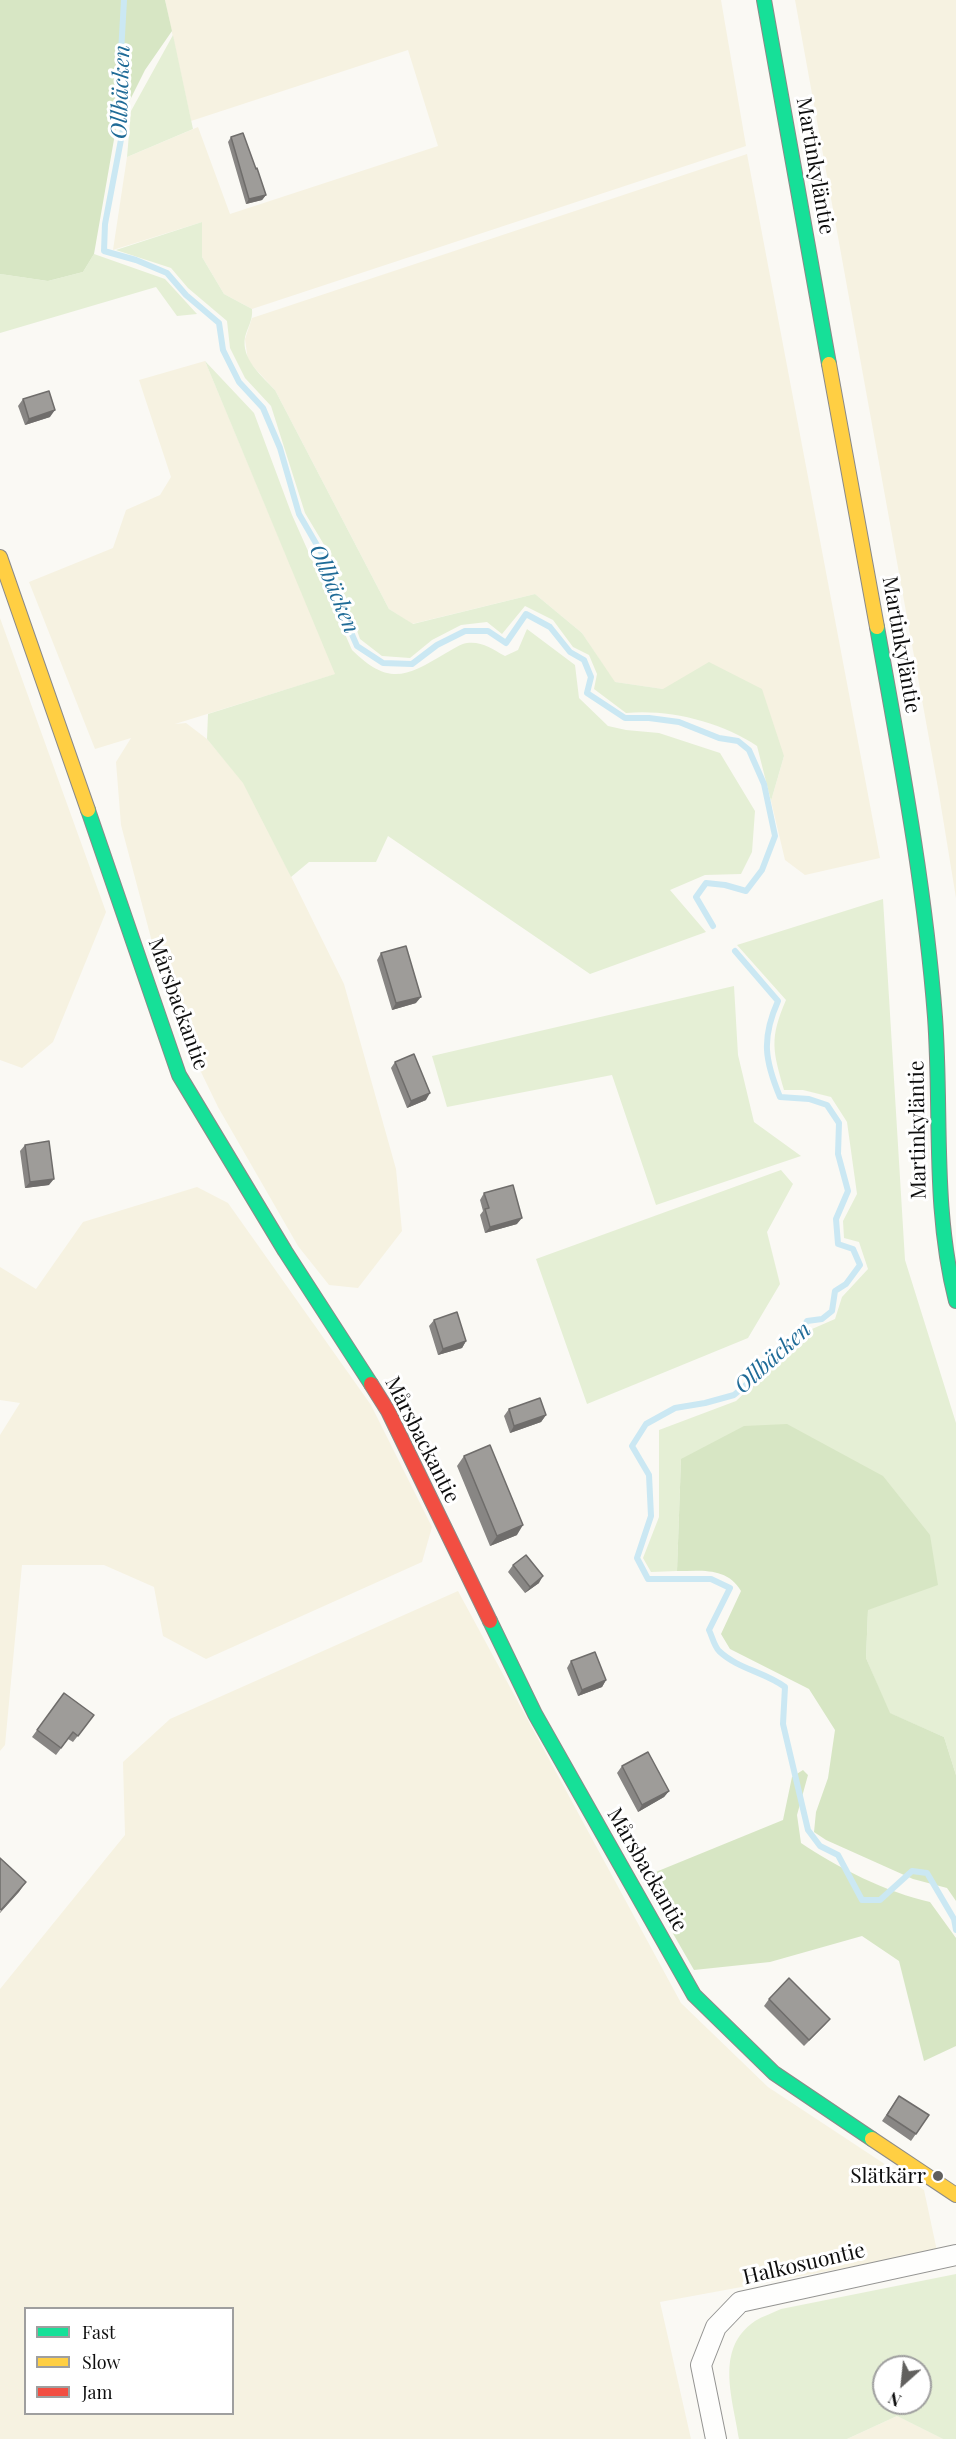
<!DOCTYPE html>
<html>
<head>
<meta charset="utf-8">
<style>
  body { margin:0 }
  #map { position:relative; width:956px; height:2439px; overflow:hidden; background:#faf9f4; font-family:"Playfair Display",serif }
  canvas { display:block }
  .legend { position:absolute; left:24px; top:2307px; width:210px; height:108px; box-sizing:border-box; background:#fff; border:2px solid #9f9f9f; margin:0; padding:8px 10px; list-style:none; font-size:18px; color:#0e0e0e }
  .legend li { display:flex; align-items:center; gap:12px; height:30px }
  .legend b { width:30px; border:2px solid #9f9f9f }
  .north { position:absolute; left:872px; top:2355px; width:60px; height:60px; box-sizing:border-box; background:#fff; border:2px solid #9f9f9f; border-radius:50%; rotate:207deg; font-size:16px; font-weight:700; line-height:24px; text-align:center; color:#0e0e0e }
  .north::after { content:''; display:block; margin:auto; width:21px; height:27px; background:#61605e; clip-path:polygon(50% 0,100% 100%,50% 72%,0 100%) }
</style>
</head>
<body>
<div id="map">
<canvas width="956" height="2439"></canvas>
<ul class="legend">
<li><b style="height:8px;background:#16e098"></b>Fast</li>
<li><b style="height:8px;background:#ffcf43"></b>Slow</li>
<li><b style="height:8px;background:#f24e42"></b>Jam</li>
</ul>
<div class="north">N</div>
</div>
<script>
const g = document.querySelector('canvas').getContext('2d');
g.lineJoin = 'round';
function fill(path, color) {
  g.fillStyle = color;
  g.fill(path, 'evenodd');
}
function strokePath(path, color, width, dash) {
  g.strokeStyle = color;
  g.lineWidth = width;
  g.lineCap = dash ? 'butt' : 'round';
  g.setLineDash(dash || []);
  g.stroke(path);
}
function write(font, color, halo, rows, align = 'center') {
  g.font = font + ' "Playfair Display",serif';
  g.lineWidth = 6;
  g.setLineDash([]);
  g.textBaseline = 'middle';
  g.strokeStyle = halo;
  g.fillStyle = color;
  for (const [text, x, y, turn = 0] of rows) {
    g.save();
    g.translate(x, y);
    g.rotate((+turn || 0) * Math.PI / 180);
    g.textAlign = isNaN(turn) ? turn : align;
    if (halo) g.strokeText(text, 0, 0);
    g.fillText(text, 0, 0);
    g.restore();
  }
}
fill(new Path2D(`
  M165,0H721L746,146L252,309L224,294L202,257V222L113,250L127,157L198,127L230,214L438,146L408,50L191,121Z
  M795,0H956V898L938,788Z
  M747,154L880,858L805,875L785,860L771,801L784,756L663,689L614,682L582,633L535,594L412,624L389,609L275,390L248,361L245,339L252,318Z
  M205,361L336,674L175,724L186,723L207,739L246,785L344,984L396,1169L402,1231L358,1288L329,1285L298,1246L218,1107L169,1006L121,825L116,762L131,738L95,749L29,582L113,548L126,510L160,495L171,477L139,380Z
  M0,618L106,912L53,1042L22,1068L0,1060Z
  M197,1187L228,1203L371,1405L432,1527L422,1562L206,1659L163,1636L154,1587L104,1565H22L5,1745L0,1751V1435L20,1403L0,1400V1267L36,1289L83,1222Z
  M458,1591L681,2003L768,2087L924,2190L937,2251L660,2302L691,2439H0V1989L125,1835L123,1762L170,1719ZM26,2308H232V2414H26Z
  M897,2416L943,2439H847Z`), '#f6f2e1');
fill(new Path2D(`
  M173,35L193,129L127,157L131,111Z
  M202,222V257L224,294L252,309C253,320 248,326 245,337C241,359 261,375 275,390L389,609L413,624L535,594L582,633L615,682L663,689L709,662L762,689L784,756L771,801L757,746C721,722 670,709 626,713L594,689L597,674L589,655L573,647L553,620L525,606L502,634L487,622L461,625L432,640L410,658L382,656L360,639L329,553L305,513L271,406L245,378L230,348L227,321L188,288L171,268L116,250Z
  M94,254L165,279L197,314L177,316L156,287L0,333V274L48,281L83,272Z
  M205,361L254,413L292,515L352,650C389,686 406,677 446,653C452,650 460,644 467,643C482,641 492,649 505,656L518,650L527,629L575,665L579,698L608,726L626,730L659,733L720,753L755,811L752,852L741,874L705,875L670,890L706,932L590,974L388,836L376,862H309L291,877L243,783L207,739L208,714L335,674Z
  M883,899L905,1260L956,1423V1775L944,1737L889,1713L866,1658L868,1610L681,1459L677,1571L651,1572L643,1558L659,1517V1430L736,1401L812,1329L835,1319L842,1297L868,1269L859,1242L844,1238L843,1221L857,1194L847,1122L831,1097L803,1090H784C773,1051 769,1039 786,1000L737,945Z
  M734,986L738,1055L754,1122L801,1156L656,1205L612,1075L447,1107L432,1056Z
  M781,1170L793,1184L767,1232L780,1284L748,1338L587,1404L536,1259Z
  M956,2274V2439H943L897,2416L847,2439H739C733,2398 714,2349 755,2321C763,2316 773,2313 781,2309ZM884,2367H920V2403H884Z`), '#e5efd5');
fill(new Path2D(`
  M0,0H165L172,31L145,70L116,128L94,254L83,272L48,281L0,274Z
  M787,1424L883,1476L930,1535L938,1585L868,1610L866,1658L890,1713L944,1737L956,1775V1901L947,1888L913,1879L826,1840L814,1832L816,1812L828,1778L835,1730L809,1689L730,1649L721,1634L741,1591C727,1567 702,1571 677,1571L681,1459L744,1426Z
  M803,1770L808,1775L797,1815L801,1843C836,1867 888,1893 930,1902L956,1938V2046L924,2061L899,1961L862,1936L770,1962L694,1970L641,1878L783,1820L792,1777Z`), '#d7e6c4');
strokePath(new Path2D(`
  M124,0L120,71L123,129L105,224L104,251L136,260L167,273L186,295L219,323L223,350L239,382L263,408L280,448L299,514L325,559L343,614L357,646L383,663L412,664L437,645L465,631H488L506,643L526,614L550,627L570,652L584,660L591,677L587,693L625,718H649L679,722L719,738L738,741L749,750L764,784L775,836L762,870L746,891L725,885L706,883L696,897L713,926
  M735,951L778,1001C761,1039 765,1061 780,1097L809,1099L827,1105L839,1123L838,1154L848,1191L836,1219L838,1244L853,1249L860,1265L846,1284L835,1291L832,1311L822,1319L807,1321L796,1339L779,1350L761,1372L734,1395L705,1403L675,1408L646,1424L632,1446L649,1475L651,1516L637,1558L648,1579H711L730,1588L709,1630C712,1636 714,1646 719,1651C738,1669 765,1672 785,1687L783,1724L808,1830L820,1846L838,1855L862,1900H880L912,1871L927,1873L954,1919L956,1930`), '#cbe8f3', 6);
const street = new Path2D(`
  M716,2439L701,2365L716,2327L740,2302L956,2255`);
const fast = new Path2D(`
  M764,0L829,364
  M877,627C900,756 925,886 935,1017C942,1113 932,1207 956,1301
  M88,810L179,1075L285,1251L371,1384
  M490,1621L535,1714L694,1995L774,2073L872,2139`);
const slow = new Path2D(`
  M829,364L877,627
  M0,557L88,810
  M872,2139L956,2195`);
const jam = new Path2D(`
  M371,1384L388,1411L490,1621`);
strokePath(street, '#949492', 22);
strokePath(fast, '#8b8a88', 16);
strokePath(slow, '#8b8a88', 16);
strokePath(jam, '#8b8a88', 16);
strokePath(street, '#fefefd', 20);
strokePath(fast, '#16e098', 14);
strokePath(slow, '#ffcf43', 14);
strokePath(jam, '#f24e42', 14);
fill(new Path2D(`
  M231,137L256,169L266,195L262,200L246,204L228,142Z
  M23,399L50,417L25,425L18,406Z
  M381,953L416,1003L392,1010L377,960Z
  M395,1062L426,1100L407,1108L391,1068Z
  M25,1145L49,1185L25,1188L20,1151Z
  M484,1193L517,1224L485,1233L480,1215L483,1211L480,1200Z
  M434,1320L466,1341L462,1348L438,1355L429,1326Z
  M509,1409L546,1415L541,1422L510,1433L504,1416Z
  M464,1456L517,1535L490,1546L457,1466Z
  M513,1565L539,1583L525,1593L508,1572Z
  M571,1661L606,1680L602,1687L578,1696L567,1668Z
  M64,1693L94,1715L73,1742L68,1739L56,1755L32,1737Z
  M622,1766L669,1791L664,1797L638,1812L617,1773Z
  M769,1999L830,2019L825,2025L804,2046L764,2006Z
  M899,2096L929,2115L911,2141L882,2121Z`), '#888684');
fill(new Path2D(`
  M266,195L262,200L246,204L249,199Z
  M55,410L50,417L25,425L29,419Z
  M421,997L416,1003L392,1010L396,1003Z
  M430,1093L426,1100L407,1108L411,1101Z
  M54,1179L49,1185L25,1188L30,1182Z
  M522,1218L517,1224L485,1233L490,1227Z
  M466,1341L462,1348L438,1355L443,1349Z
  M546,1415L541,1422L510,1433L514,1426Z
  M523,1525L517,1535L490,1546L497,1536Z
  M543,1576L539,1583L525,1593L530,1587Z
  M606,1680L602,1687L578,1696L582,1690Z
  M669,1791L664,1797L638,1812L642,1805Z
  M26,1882L19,1892L0,1913V1912Z`), '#6f6d6b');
const building = new Path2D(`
  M243,133L256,169L257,168L266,195L249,199L231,137Z
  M49,391L55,410L29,419L23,399Z
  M406,946L421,997L396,1003L381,953Z
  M414,1054L430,1093L411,1101L395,1062Z
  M49,1141L54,1179L30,1182L25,1145Z
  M513,1185L522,1218L490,1227L485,1209L489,1208L484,1193Z
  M457,1312L466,1341L443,1349L434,1320Z
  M540,1398L546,1415L514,1426L509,1409Z
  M490,1445L523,1525L497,1536L464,1456Z
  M526,1555L543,1576L530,1587L513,1565Z
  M595,1652L606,1680L582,1690L571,1661Z
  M64,1693L94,1715L78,1736L73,1732L61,1748L37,1730Z
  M648,1752L669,1791L642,1805L622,1766Z
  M0,1858L26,1882L1,1910L0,1909Z
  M789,1978L830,2019L809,2040L769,1999Z
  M899,2096L929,2115L916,2134L887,2115Z`);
fill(building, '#9e9c99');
strokePath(building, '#6f6d6b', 1.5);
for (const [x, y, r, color] of [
  [938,2176,6,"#61605e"]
]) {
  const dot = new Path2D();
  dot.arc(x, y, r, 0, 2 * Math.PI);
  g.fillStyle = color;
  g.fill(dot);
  strokePath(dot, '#fff', 2);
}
write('21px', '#0e0e0e', '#fff', [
  ["Martinkyläntie",815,166,80],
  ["Martinkyläntie",901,645,80],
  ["Mårsbackantie",178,1004,70],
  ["Martinkyläntie",918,1130,-91],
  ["Mårsbackantie",422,1440,63],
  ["Mårsbackantie",647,1870,60],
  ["Halkosuontie",804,2264,-13]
]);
write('21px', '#0e0e0e', '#fff', [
  ["Slätkärr",926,2176]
], 'right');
write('italic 22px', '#1f6b97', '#fff', [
  ["Ollbäcken",121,92,-88],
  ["Ollbäcken",334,589,67],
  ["Ollbäcken",773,1358,-42]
]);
</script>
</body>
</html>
